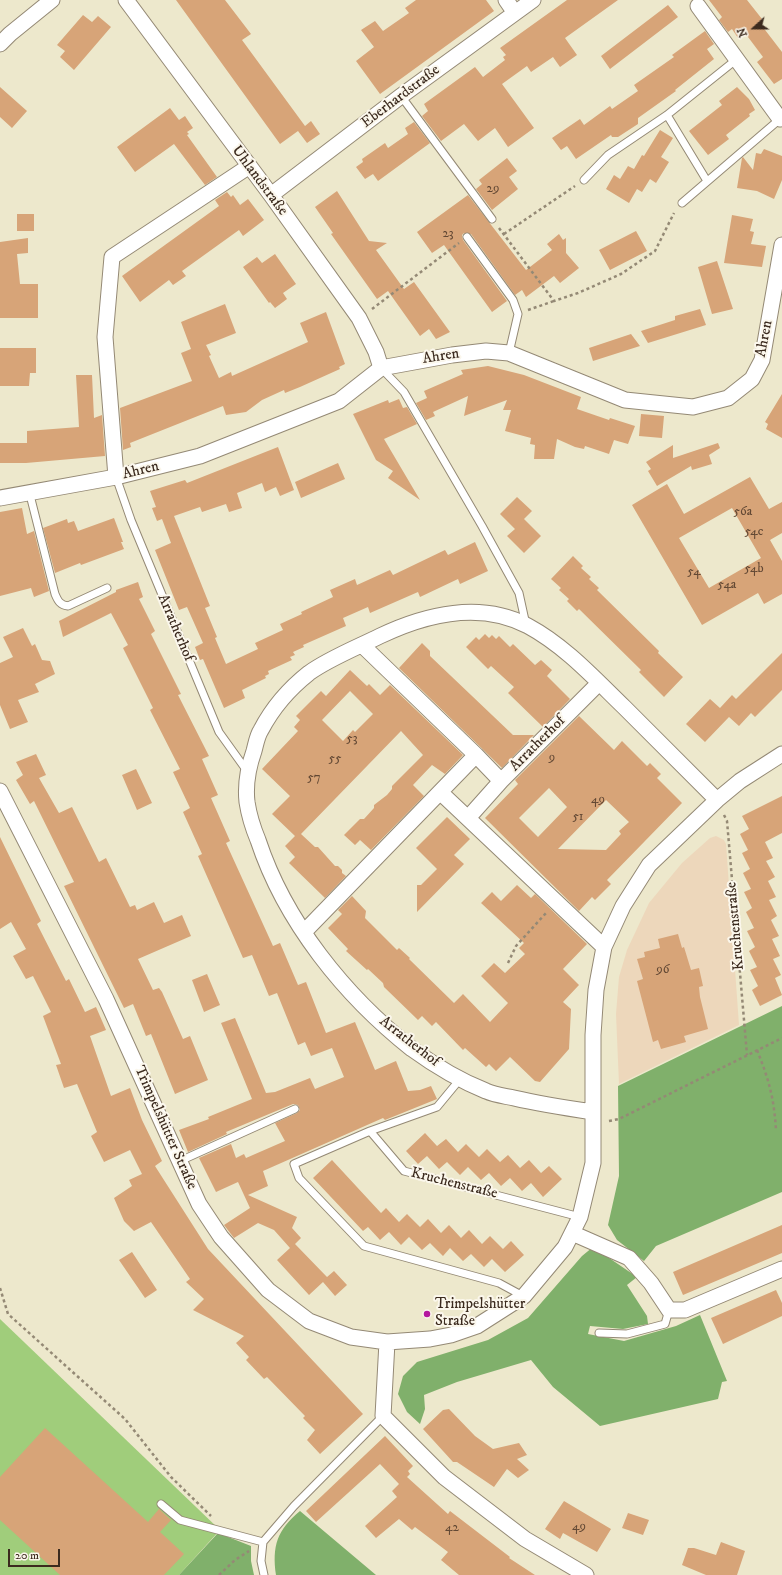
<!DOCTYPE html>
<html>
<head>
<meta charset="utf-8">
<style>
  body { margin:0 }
  #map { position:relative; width:782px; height:1575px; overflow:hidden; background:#ede8cc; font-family:"IM FELL DW Pica",serif }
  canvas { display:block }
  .north { position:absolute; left:734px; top:8px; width:40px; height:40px; -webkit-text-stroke:3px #fbf7ec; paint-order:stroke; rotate:249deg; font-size:11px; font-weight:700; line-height:16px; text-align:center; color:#3b2a1e }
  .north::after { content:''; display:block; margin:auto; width:14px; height:18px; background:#3b2a1e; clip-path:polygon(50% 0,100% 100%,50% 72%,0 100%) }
  .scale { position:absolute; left:8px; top:1549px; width:52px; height:18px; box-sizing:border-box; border:2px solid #3b2a1e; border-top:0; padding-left:5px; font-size:12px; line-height:14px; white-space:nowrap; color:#3b2a1e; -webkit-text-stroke:3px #fbf7ec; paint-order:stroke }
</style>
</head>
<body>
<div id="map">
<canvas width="782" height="1575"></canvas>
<div class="north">N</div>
<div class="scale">20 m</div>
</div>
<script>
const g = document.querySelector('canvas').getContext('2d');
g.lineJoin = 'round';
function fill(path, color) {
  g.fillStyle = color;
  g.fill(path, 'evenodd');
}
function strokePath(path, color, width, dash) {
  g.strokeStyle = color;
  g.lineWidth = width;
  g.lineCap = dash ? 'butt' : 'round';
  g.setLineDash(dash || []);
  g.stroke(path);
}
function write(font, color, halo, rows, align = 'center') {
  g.font = font + ' "IM FELL DW Pica",serif';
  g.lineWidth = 4;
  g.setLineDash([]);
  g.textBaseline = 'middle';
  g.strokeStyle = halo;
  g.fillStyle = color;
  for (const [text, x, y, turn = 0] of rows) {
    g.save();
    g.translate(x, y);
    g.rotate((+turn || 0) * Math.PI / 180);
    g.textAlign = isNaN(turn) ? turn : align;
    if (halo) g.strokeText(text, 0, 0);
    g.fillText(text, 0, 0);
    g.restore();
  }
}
fill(new Path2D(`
  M716,836L724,840L726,844L739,1025L619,1084L616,1014L619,977L627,950L649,903L682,863L710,838Z`), '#edd7bb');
fill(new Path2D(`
  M0,1319L220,1530L179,1575H0Z`), '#a0cd7b');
fill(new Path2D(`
  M782,1006V1192L656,1246L644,1261L617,1240L608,1225L619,1176L618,1086Z
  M593,1247L637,1277L627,1285L647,1316L648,1324L623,1329L590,1326L588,1334L624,1341L676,1326L700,1315L727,1381L722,1382L718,1399L600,1426L553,1387L531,1360L457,1382L424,1395L425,1409L420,1424L407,1412L398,1394L403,1376L417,1362L488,1340L528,1318L582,1256Z
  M300,1511L376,1575H276C272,1546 277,1530 300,1511Z
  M218,1533L251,1546V1561L254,1575H179Z`), '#80b06b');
fill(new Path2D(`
  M176,0H225L251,34L242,40L305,126L311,121L320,134L307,143L298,131L280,144Z
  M416,0H486L494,11L380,94L356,61L374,47L361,30L375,21L383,31L409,13L405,8Z
  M567,0H618L565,38L577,55L560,67L553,57L531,72L527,66L502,84L534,128L508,147L495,128L478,141L464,124L441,141L422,116L428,111L424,104L475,67L483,77L505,60L503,57L506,55L500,48Z
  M709,0H747L762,19L759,22L782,52V79L774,84L757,62L763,57L745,33L738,38L732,29L728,32L719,20L722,17Z
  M668,5L678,17L610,69L601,56Z
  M83,15L92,22L98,16L111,27L74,70L60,57L65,51L57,45Z
  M705,31L714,44L707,49L714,59L675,90L676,91L638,118V124L618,137H612L611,135L576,159L567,146L561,150L552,138L580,119L584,125L610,106L612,109L638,91L634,85L674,57L672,55Z
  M0,87L27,111L12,128L0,117Z
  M737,87L749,99L755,110L749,114L750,116L726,135L729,139L708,155L689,131L722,105L719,101Z
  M170,108L179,120L185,116L193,128L187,132L189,134L187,135L217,177L205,185L174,144L135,172L117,147Z
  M414,122L430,143L378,181L373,174L365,179L356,167L363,162L362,159L385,143L388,148L408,134L405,128Z
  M660,130L673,138L661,157L669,162L656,183L650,179L642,192L637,189L629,203L606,189L614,175L620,179L628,166L634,169L642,155L644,156Z
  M764,149L782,156V180L774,199L757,191L737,188L742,158L743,157L753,170L756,153L761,154Z
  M507,158L517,171L509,177L518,189L492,210L476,189L482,184L479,180Z
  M337,191L369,241L387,243L376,250L404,289L414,282L450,332L436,339L429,329L420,336L388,291L377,299L331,234L333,233L315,207Z
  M227,192L231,197L233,195L240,205L248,199L264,220L243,236L239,230L182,271L186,276L173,285L169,280L140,302L122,276L219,206L215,200Z
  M468,195L526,270L552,250L547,244L559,234L563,240L566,238V253L579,268L560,283L554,276L526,297L522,290L515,295L471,234L464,233L462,235L463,240L507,301L492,312L444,245L432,253L417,232Z
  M17,214H34V231H17Z
  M732,215L753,219L750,231L754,232L751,244L766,246L762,267L724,263Z
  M636,231L647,251L610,270L599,250Z
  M28,238V253L17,254L20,284H38V318H0V242Z
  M275,254L296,284L283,293L287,299L275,308L270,302L269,303L243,267L257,257L262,263Z
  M717,261L733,309L712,314L698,267Z
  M225,304L236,333L206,345L211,355L209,356L219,378L231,372L232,376L308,342L300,323L326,312L345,364L339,367L340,369L300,387L285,393L284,390L262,400L246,412L226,415L223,406L130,443L131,447L123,450L120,408L192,381L181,353L191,349L181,322Z
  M700,309L706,325L648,343L641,331L675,320V316Z
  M631,334L640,346L593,361L589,348Z
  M0,348H36V373H30L29,386H0Z
  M488,366L524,375L581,397L577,409L609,420L610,418L635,426L628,444L614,440L609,454L585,446L584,449L575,447L557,439L554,459H534L535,445L530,444L531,438L505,431L511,410H503L507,400L464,416L468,396L433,412L435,416L426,420L416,403L427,398L424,391L463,374L461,370Z
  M76,375H92L94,418L102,415L105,456L26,463H0V443H27V431L79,427Z
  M782,394V438L766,429L768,424L765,422Z
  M399,399L403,408L407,407L417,424L384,439L420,500L388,478L393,471L376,460L353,414L388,400L389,403Z
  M641,414L664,416L662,438L639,436Z
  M718,443L720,448L709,455L712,464L692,470L691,466L657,486L648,471L651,469L646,462L673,445V458Z
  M278,447L294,490L280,496L276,487L265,492L262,483L237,493L242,508L229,512L226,504L202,512L200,507L174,516L210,606L205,608L217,637L215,638L226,664L258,649L255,643L283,630L280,624L302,614L301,612L333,597L330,590L355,579L357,585L390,570L393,575L445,550L448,555L475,542L488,571L460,584L458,579L420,597L418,592L370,613L368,607L343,618L346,626L303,645L304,647L293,652L295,655L290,657L292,660L268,671L269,674L265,676L266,678L242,690L245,698L224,708L203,659L200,660L195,647L203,643L187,607L179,610L155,550L171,543L162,519L157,521L152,508L156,507L150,491L185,480L187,483Z
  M338,463L345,479L301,498L295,482Z
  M750,477L769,509L782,502V533L770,540L782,561V594L764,604L758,593L702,625L632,505L667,484L684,514ZM732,508L761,558L709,588L679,538Z
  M517,497L532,511L524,519L541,536L524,553L507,536L515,529L500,514Z
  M22,508L27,534L34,531L49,591L34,597L31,588L0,596V512Z
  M114,518L123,542H121L124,549L81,565L80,563L55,573L43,528L67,519L68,523L74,521L78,531Z
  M573,556L583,566L581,568L591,577L589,579L599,588L597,590L659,651L658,653L683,677L664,697L639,672L641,670L579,609L577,611L567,601L569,599L559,590L561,588L551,579Z
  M138,582L143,597L139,599L155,631L151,634L181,694L178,695L209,756L202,759L218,795L211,798L230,841L226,843L273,946L280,943L298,985L306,982L326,1033L355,1022L375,1070L396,1061L408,1091L420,1090L431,1086L437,1099L385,1120L383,1118L263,1171L268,1186L248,1195L297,1217L292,1228L301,1238L295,1244L327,1277L334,1271L347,1285L335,1296L323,1282L309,1295L277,1260L290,1248L274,1230L258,1223L234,1238L224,1225L250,1208L238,1182L216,1192L199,1158L231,1144L236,1158L244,1154L246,1158L285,1141L275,1123L297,1113L300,1110L298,1105L293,1104L226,1132L227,1134L188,1152L179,1130L209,1119L208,1117L252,1099L221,1023L235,1018L266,1093L275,1092L310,1078L315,1089L344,1077L332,1048L311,1056L305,1042L298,1045L277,993L269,996L252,955L243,958L198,856L202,854L183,812L190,808L173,772L180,769L150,710L153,708L123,648L128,645L111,613L63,637L59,621L116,592V590Z
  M23,628L32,646L35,644L42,660L50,661L55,674L35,684L39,692L18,700L28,722L10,729L0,705V663L13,657L3,637Z
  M485,634L489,638L492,635L496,639L499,636L510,647L513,644L535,665L541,660L552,670L547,676L570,699L543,727L508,693L514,687L491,666L488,669L466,647L476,637L479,640Z
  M422,643L430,651V656L513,735H534L502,768L399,668Z
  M782,653V690L755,717L751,713L739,726L729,717L705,742L686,724L710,699L720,708L732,695L736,699Z
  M350,670L367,686L369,684L380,695L390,685L463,755L445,774L432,765L413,785L424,796L371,850L360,840L355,845L344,835L360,819H364L374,808V805L387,795L392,789V786L423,755L401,731L301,834L315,847H318L335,866H338L342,870V873L346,876L325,898L289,863L295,857L285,846L295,836L272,814L290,796L262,769L298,731L294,727L300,720L296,716L321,691L326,696ZM350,691L373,714L355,732L353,730L343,741L322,720Z
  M579,716L614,750L622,741L647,766L650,763L661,774L657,778L682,803L607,880L611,884L595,900L592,897L579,911L485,818L518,784L515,780ZM549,788L567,807L538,837L519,818ZM606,800L629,822L619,831L621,834L606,850L558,849Z
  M36,754L46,775L39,778L59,813L72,807L99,862L106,858L130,907L135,905L137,910L154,902L164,923L182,915L191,936L138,959L153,990L159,988L162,992L183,1039L190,1036L208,1080L175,1094L151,1034L146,1036L133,1004L124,1008L64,886L74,882L34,801L30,804L16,780L23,775L16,762Z
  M136,769L152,803L137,810L122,775Z
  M782,796V833L765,842L773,858L766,861L775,877L768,881L776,897L769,900L777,916L771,920L779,936L772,939L780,956L773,959L781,975L775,978L782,995L760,1006L752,990L758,986L750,970L757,967L749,951L755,947L747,931L754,928L746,912L752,908L744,892L751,889L743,873L750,869L742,853L748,850L740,834L749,829L742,816Z
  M447,817L470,839L454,855L464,864L417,912V885H421L437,869L416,848Z
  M0,837L41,921L37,924L66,981L69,979L85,1012L96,1007L106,1030L90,1036L111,1096L130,1088L142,1120L162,1161L155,1166L208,1249L363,1414L320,1454L307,1440L315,1430L303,1418L305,1416L267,1377L264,1379L246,1360L249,1357L236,1343L244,1336L193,1310L204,1299L186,1282L190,1279L151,1222L134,1231L124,1221L114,1198L132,1186L129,1180L142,1174L130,1150L104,1162L91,1136L97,1132L77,1084L64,1088L56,1065L61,1064L43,1016L51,1012L33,976L26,979L13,956L26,949L11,922L0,929Z
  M517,885L531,898L535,894L587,944L563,969L579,985L563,1002L571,1009L569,1049L540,1082L535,1081L510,1057L496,1071L489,1064L486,1067L465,1048L463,1050L436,1022L432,1026L422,1016L418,1020L384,987L383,983L368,969L367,970L346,951L348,949L328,928L342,914L338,910L352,896L366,911L365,918L397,950L399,948L410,958L409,959L454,1003L463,994L490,1022L508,1003L481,976L494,963L505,973L525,954L519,948L524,943L481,903L492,892L501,901Z
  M678,934L682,948L684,947L691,970L699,968L703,986L699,987L700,997L708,1029L684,1036L686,1042L661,1049L658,1040L653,1042L637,981L643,979L637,959L645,957L644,952L660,948L658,939Z
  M207,974L220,1005L204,1012L192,980Z
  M425,1133L437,1146L446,1139L458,1152L466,1144L479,1157L487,1149L500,1162L508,1155L520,1168L529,1160L541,1173L549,1166L562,1179L543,1197L531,1183L522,1191L510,1178L501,1186L489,1173L481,1180L468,1167L460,1175L447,1162L439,1169L427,1156L418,1164L406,1151Z
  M332,1160L381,1213L386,1208L399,1222L407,1214L420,1227L428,1219L441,1233L449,1225L461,1238L469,1230L482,1244L490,1236L503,1249L511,1241L524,1255L505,1272L492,1259L484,1267L471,1254L463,1261L450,1248L443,1256L430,1243L422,1250L409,1237L401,1245L389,1232L380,1240L368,1227L363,1231L313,1178Z
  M782,1225V1253L683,1295L673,1272Z
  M132,1252L157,1290L145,1298L119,1260Z
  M776,1290L782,1303V1316L723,1344L711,1318Z
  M449,1409L475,1436L493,1449L519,1443L527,1455L517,1459L529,1470L518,1478L507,1469L494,1487L457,1462H453L423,1429L443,1410Z
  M45,1428L148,1522L159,1509L171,1520L160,1532L184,1554L164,1575H60L0,1520V1477Z
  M385,1436L413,1466L408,1471L410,1474L407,1477L448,1514L450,1511L510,1557L509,1558L535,1575H459L441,1560L448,1552L415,1527L412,1530L399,1519L376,1538L365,1526L397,1497L392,1491L399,1484L380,1464L316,1522L306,1511Z
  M564,1501L611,1529L597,1552L563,1533L560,1539L545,1529Z
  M628,1513L649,1520L643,1535L622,1528Z
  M721,1542L745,1551L737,1575H706L682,1565L688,1548H694L716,1555Z`), '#d7a478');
const service = new Path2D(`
  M401,96L492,219
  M667,115L707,181
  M584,180L608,155L667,115L737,59
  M682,203L780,119
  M467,237L513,300L518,314L509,353
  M381,368L404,392L482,526L519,593L526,625
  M116,477L131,520L219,732L247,771
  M29,491L55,594C58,601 60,605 68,606L107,588
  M370,1131L437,1107L461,1078
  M180,1161L295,1109
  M523,1296L499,1283L364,1246L299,1178L294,1164L370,1131L404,1171L580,1217
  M599,1333L627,1334L665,1324L669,1310
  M161,1504L180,1520L263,1542
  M264,1575L261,1561L263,1542L294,1506L383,1416`);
const minor = new Path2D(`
  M126,0L271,195L359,318L376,352L381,368
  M506,0L515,13
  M698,6L780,119L782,118
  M0,44L10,34L52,0
  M271,195L401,96L533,0
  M116,477L105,337L112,257L248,167
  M0,498L116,477L200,456L339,401L381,368L452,355L486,351L509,353L625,400L693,407L728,398L752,379L762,360L782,245
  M362,645L476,755
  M0,791L106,999L199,1204L221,1237L268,1290L309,1321L351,1337L387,1342L430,1339L451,1335L477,1326L524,1296L565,1247L580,1217L593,1163V1035L596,990L604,947L623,906L649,865L717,800L740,781L782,754
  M440,792L604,947
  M468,818L501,781
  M304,932L476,755L501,781L599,683
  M593,1112C566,1108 540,1104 514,1098C505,1096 495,1095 486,1091C461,1081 434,1065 412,1049C345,996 285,922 258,840C253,828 249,815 247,802C245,784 248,768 254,751C256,744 257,736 261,730C272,709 290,688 309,673C328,659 358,647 380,636C426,614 481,601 528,626C565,646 594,678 624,707C655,738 686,769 717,800
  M572,1233L629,1258L651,1283L669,1310H685L782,1269
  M387,1342L383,1416L444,1477L525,1539L586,1575`);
strokePath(service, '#948975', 9);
strokePath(minor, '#948975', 17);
strokePath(new Path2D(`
  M499,228L554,301L578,293L621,274L655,251L674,213
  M504,234L575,186
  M372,309L459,243
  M528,310L554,301
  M724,815L727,821L747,1055
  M508,963L516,946L546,913
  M757,1050C769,1080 774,1098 776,1130
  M609,1121L619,1119L782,1038
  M0,1288L8,1314L125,1419L171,1477L211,1516
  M219,1575L235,1560L249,1551`), '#948975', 2.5, [3, 3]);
strokePath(service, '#fff', 7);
strokePath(minor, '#fff', 15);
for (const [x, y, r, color] of [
  [427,1314,4,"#b5179e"]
]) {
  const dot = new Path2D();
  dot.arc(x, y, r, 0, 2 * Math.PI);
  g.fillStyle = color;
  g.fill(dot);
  strokePath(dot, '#fbf7ec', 1.5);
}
write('13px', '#624834', null, [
  ["29",493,189],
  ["23",448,234],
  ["56a",743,512],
  ["54c",754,532],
  ["54b",754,569],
  ["54",694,572],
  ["54a",727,585],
  ["53",352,739],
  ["9",552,758],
  ["55",335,759],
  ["57",314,778],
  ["49",598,800],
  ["51",578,817],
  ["96",663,970],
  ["49",579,1527],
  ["42",452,1528]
]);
write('15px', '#3b2a1e', '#fbf7ec', [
  ["Eberhardstraße",401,97,-37],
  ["Uhlandstraße",259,181,53],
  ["Ahren",765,339,-79],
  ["Ahren",441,357,-9],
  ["Ahren",141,471,-14],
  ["Arratherhof",175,628,67],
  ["Arratherhof",538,744,-45],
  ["Kruchenstraße",736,926,-95],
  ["Arratherhof",409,1042,38],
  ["Trimpelshütter Straße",165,1128,66],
  ["Kruchenstraße",454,1184,14]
]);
write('15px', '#3b2a1e', '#fbf7ec', [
  ["Trimpelshütter",435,1305],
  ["Straße",435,1322]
], 'left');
</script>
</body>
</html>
